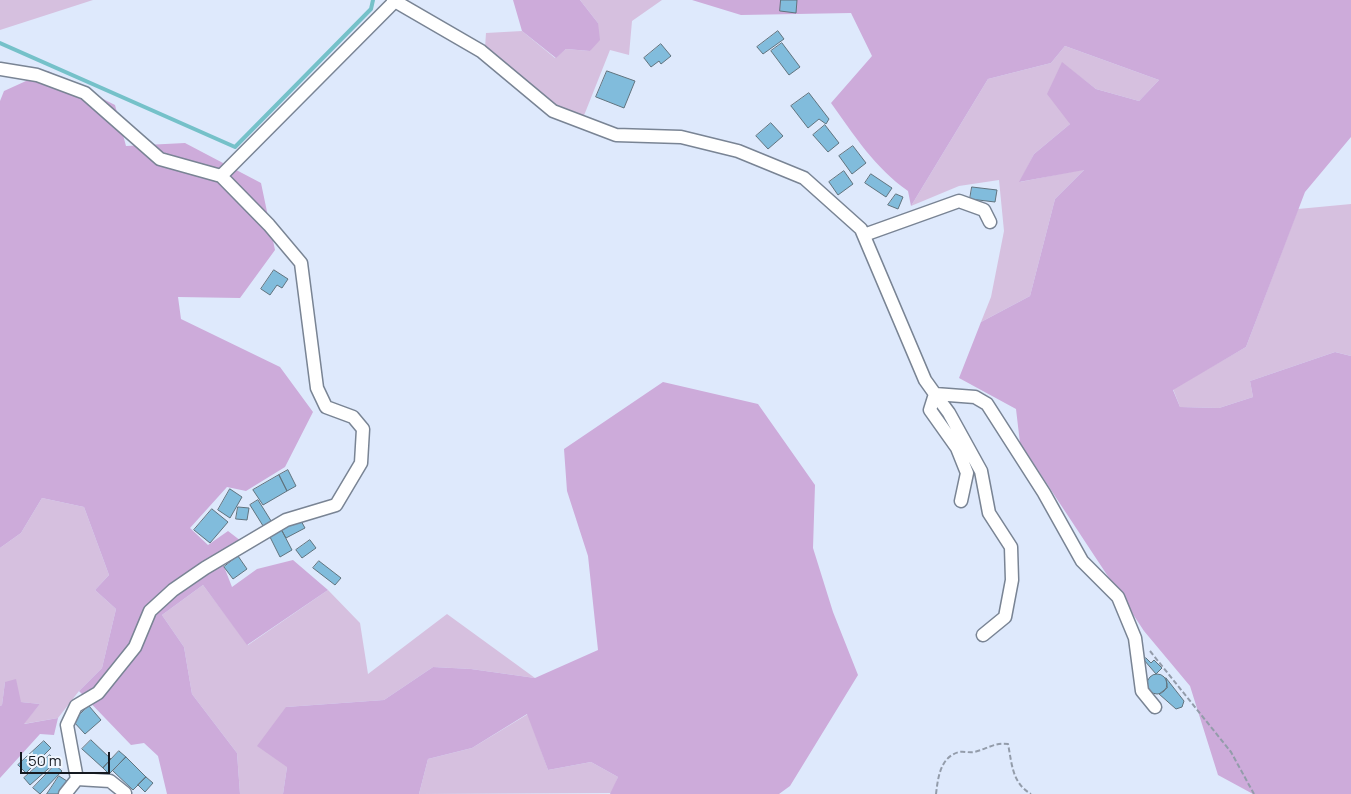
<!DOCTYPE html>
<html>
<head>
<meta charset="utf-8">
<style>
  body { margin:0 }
  #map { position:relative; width:1351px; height:794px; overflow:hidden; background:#dee9fc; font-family:Manrope,sans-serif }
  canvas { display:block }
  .scale { position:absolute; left:20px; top:752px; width:90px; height:22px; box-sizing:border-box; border:2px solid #151920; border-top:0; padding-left:6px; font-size:15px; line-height:18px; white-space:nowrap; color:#151920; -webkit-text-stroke:4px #f1f6fe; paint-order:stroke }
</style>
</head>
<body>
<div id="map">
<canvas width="1351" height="794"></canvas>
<div class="scale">50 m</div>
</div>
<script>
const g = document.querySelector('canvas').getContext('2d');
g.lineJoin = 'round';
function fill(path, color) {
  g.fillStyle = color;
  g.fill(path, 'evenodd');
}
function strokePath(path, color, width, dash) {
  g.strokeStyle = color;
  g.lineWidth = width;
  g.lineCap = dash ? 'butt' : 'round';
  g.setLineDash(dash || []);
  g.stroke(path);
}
fill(new Path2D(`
  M0,0H93L0,30Z
  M580,0H662L632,21L629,55L610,50L583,118L556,108L485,48L486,33L522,31L555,58L566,49L590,51L598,23Z
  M1065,46L1159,80L1139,101L1096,89L1062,63L1070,124L1034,154L1020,182L1085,169L1055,199L1030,296L981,322L991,297L1004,231L999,180L959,186L911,206L988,79L1051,63Z
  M1351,204V356L1335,352L1250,381L1253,397L1219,408L1180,407L1173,389L1246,347L1298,209Z
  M42,498L84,507L109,575L95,590L116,609L102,668L79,691L58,718L23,724L40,704L21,702L5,682L2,705L0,706V548L21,533Z
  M203,585L248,645L328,590L360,623L368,674L447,614L535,678L471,669L433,667L384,700L286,707L287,767L283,794H240L237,753L192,694L184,647L162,615Z
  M528,714L548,770L591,762L618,777L612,793L419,794L428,759L472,748Z`), '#d6c0df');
fill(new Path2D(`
  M513,0H580L598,23L600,40L590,51L566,49L556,58L522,31Z
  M692,0H1351V137L1305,192L1246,347L1173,390L1180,407L1219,408L1253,397L1250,381L1335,352L1351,356V794H1253L1218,775L1190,686L1144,631L1020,443L1016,409L959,378L981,322L1030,296L1055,199L1084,170L1019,182L1034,154L1070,124L1047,94L1062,62L1096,89L1139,101L1159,80L1065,46L1051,63L988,79L911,206L908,191C875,168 854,135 831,103L872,56L851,13L741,15Z
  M48,71L115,105L126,146L185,143L261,183L275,250L240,298L178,297L181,319L280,367L313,412L285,467L246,491L227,487L190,528L208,545L228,531L241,541L223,564L232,587L257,569L293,560L328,590L247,645L203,585L162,615L184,647L192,694L237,753L240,794H167L158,756L144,743L131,745L79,691L102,668L116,609L95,590L109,575L84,507L42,498L21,533L0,548V101L4,91Z
  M663,382L758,404L815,485L813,548L833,612L858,675L790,786L779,794H610L618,777L591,762L548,770L527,714L472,748L428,759L419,794H283L287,767L257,746L286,707L384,700L433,667L471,669L535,678L598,650L588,556L567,491L564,449Z
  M16,679L21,702L40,704L24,724L58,718L54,735L40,734L0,778V706L2,705L5,682Z`), '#cdabda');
strokePath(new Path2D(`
  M0,43L235,147L371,9L373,0`), '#75c1c9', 4);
const building = new Path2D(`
  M781,0H797L796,13L780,11Z
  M778,31L784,39L763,54L757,47Z
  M782,43L800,67L789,75L771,51Z
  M661,44L671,56L661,64L659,61L651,67L644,58Z
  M607,71L635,81L624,108L596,97Z
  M809,93L829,119L826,124L819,119L808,128L791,106Z
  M771,123L783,136L768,149L756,136Z
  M825,125L839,143L828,152L813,135Z
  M853,146L866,163L852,174L839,156Z
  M844,171L853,184L838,195L829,182Z
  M871,174L892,188L886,197L865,183Z
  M972,187L997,190L995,202L970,199Z
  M896,194L903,197L898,209L888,205Z
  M274,270L288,279L282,288L277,285L270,295L261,289Z
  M288,470L296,486L287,491L279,475Z
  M279,475L287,491L263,505L253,490Z
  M230,489L242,497L230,518L218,510Z
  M258,500L273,524L265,529L250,505Z
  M238,507L249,508L247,520L236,519Z
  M212,509L228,522L210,543L194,530Z
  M300,519L305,528L286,538L281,529Z
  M281,529L292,550L280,557L269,535Z
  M310,540L316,548L302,558L296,550Z
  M238,556L247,569L233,579L224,567Z
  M319,561L341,578L335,585L313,568Z
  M1146,658L1151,663L1154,660L1162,668L1156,674L1144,660Z
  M1147 684a10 10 0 1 1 20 0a10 10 0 1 1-20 0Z
  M1166,678L1184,701L1182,707L1176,709L1159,694L1167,688Z
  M89,706L101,720L85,734L73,721Z
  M91,740L111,759L103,768L82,749Z
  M44,741L51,748L26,773L18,765Z
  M119,751L126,757L109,774L103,768Z
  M50,755L56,762L30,785L24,778Z
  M126,757L146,777L133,790L113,771Z
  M55,765L62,771L40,794L33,788Z
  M59,776L67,781L58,794H47Z
  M146,777L153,783L145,792L138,785Z`);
fill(building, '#81bcdc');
strokePath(building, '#60737e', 1);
const minor = new Path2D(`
  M393,0L481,51L553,111L616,135L681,137L738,151L804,178L861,229L925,380L935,394L975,397L987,404L1044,493L1082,561L1118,597L1135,638L1142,691L1155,707
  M0,69L37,75L85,93L160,159L221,176L394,2
  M864,235L959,201L984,210L990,222
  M935,394L949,413L981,471L989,513L1011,547L1012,580L1005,617L983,635
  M935,394L930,410L957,448L967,473L961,501
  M77,779L110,781L125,793
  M65,794L77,779L67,725L76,706L98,693L135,647L150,611L173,590L205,568L286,520L336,505L361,463L363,429L353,417L326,407L317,388L301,263L269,225L221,176`);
strokePath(minor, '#798494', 15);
strokePath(new Path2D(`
  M1150,651L1231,752L1254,794
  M936,794C938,778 940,757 959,752C964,751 969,753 974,752C987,749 995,742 1008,744C1012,764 1012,783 1031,794`), '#939caa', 2, [5, 2.5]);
strokePath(minor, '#fff', 12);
</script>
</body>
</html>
